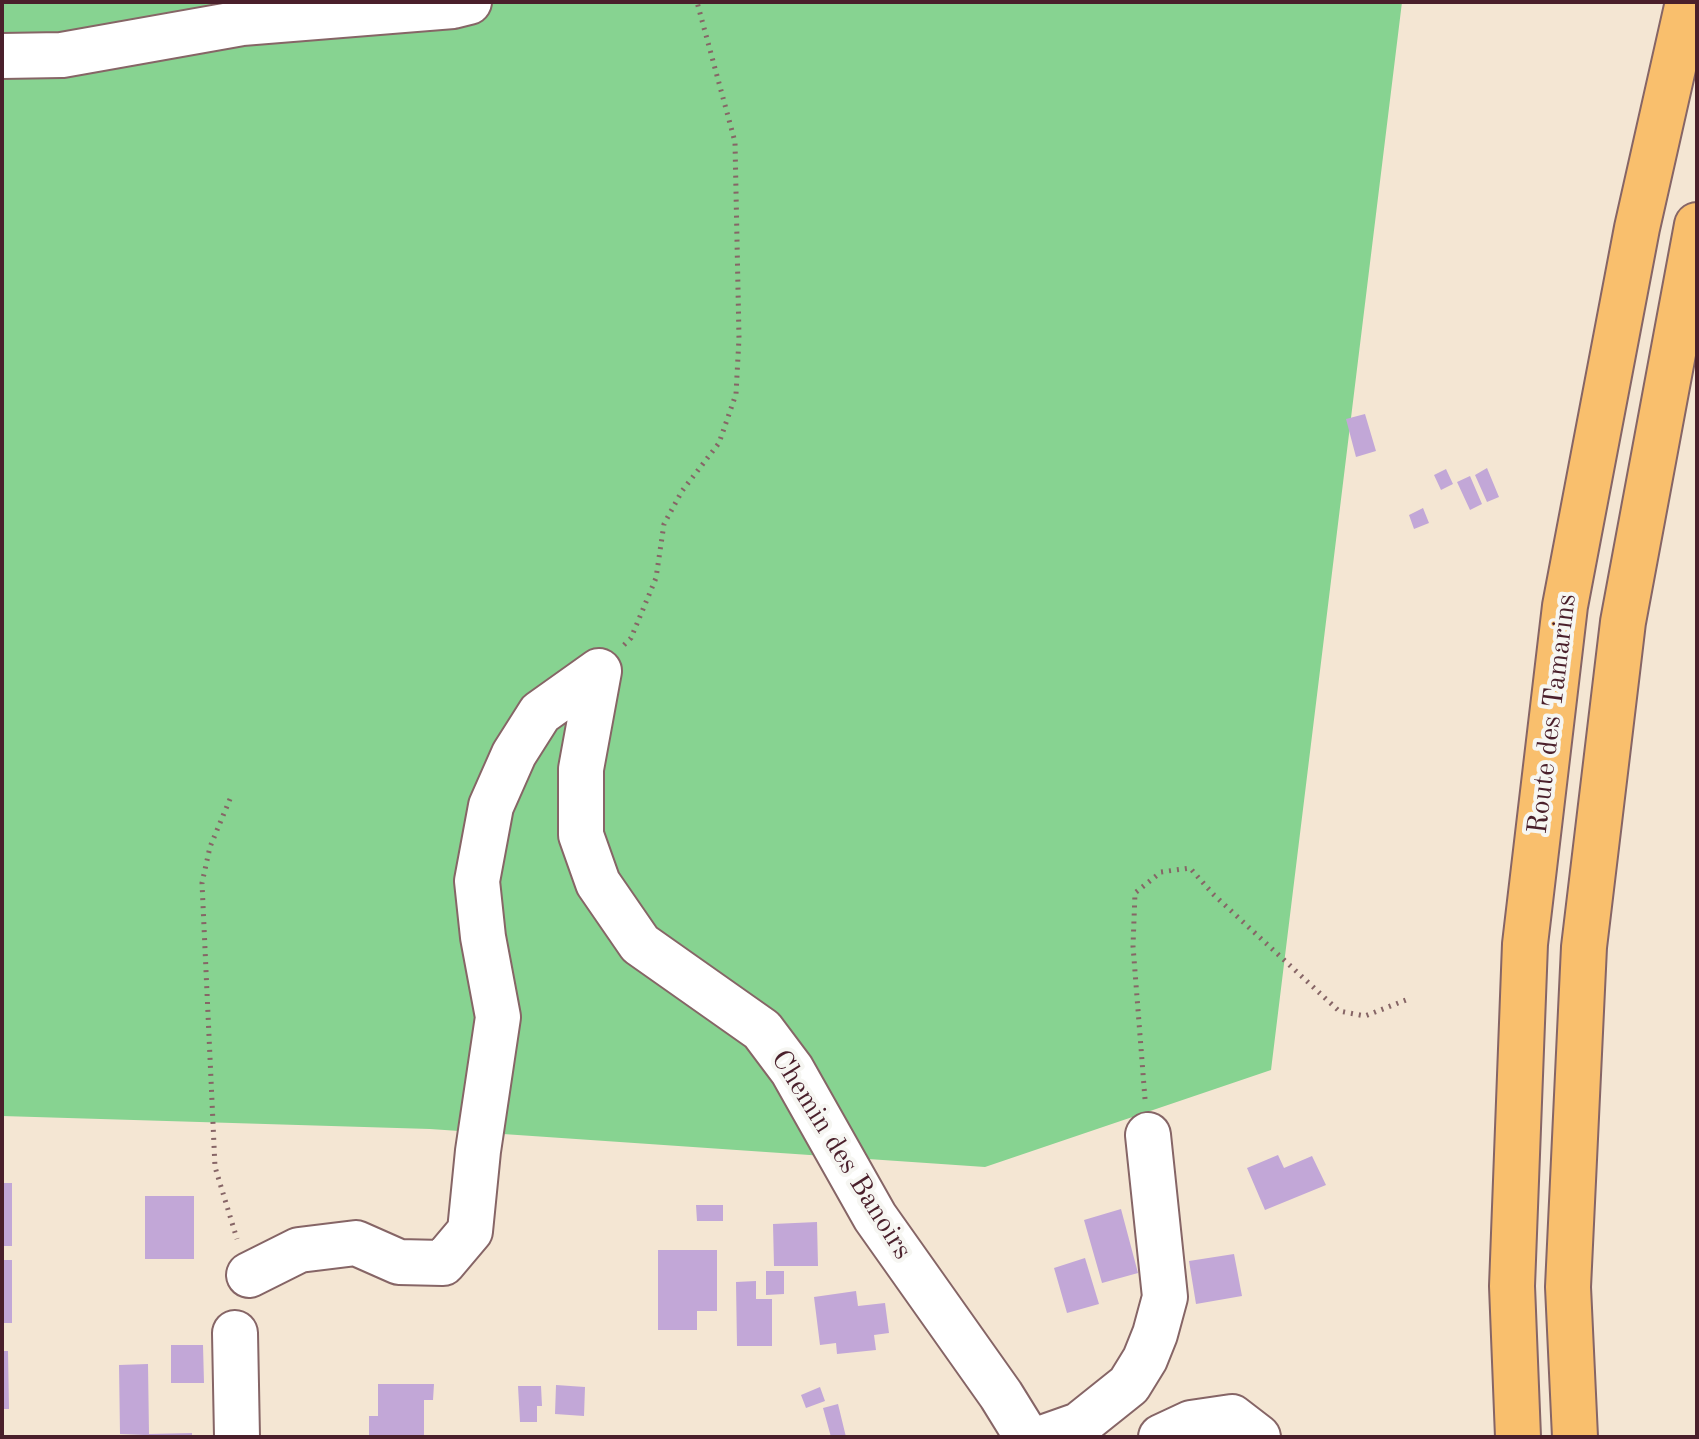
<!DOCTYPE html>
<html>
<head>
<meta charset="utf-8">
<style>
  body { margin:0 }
  #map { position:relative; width:1699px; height:1439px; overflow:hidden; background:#f4e6d3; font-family:"Old Standard TT",serif }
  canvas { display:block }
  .frame { position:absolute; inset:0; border:4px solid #4a1f2b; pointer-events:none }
</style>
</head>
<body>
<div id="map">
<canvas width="1699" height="1439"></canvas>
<div class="frame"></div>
</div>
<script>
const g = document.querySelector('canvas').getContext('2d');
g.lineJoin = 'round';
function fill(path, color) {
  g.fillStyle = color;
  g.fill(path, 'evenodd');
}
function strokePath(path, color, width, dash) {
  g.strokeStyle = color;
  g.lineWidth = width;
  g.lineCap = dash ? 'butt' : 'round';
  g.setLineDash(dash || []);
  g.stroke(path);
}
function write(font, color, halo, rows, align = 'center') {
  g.font = font + ' "Old Standard TT",serif';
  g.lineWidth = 8;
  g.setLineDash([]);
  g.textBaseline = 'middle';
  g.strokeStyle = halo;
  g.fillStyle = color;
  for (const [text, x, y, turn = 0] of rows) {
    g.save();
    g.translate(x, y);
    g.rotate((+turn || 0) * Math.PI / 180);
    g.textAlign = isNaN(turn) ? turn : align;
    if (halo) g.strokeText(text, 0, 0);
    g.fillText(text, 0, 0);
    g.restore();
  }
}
fill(new Path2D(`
  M2,2H1402L1271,1070L985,1167L430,1129L2,1116Z`), '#87d391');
fill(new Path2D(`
  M1365,414L1376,451L1356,457L1346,419Z
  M1487,468L1499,497L1487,502L1475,475Z
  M1446,469L1453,484L1441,490L1434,475Z
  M1470,476L1482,504L1470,510L1457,482Z
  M1423,508L1429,523L1414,529L1409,515Z
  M1278,1155L1284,1168L1312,1156L1326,1185L1265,1210L1247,1168Z
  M2,1183H12V1246H2Z
  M145,1196H194V1259H145Z
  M696,1205H723V1221H697Z
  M1121,1209L1138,1273L1102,1283L1084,1220Z
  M817,1222L818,1266H774L773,1224Z
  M658,1250H717V1311H697V1330H658Z
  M1234,1254L1242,1296L1196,1304L1189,1261Z
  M1085,1258L1099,1304L1067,1313L1054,1268Z
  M2,1260H12V1323H2Z
  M766,1271H784V1294L766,1295Z
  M756,1281V1299H772V1346H737L736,1282Z
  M856,1291L858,1306L885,1303L889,1333L874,1335L876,1350L837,1354L836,1343L820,1345L814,1297Z
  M171,1345H203L204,1383H171Z
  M2,1351H8L9,1409H2Z
  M148,1364L149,1434L192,1433V1437L120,1434L119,1365Z
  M378,1384H434L433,1400H424V1437H369V1416H378Z
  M556,1385L585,1387L584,1416L555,1414Z
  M518,1386H541L542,1406H537V1422H520Z
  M820,1387L825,1401L806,1408L801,1395Z
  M838,1404L846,1437H831L823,1408Z`), '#c2a7d7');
const minor = new Path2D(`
  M2,56L62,55L242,23L453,6L469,2
  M249,1275L299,1250L356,1243L399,1262L443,1263L470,1231L478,1151L498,1017L483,937L477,881L491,806L514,754L540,713L599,671L581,769V835L598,883L640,944L762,1030L792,1070L875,1217L1001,1395L1027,1437
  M235,1333L237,1437
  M1045,1437L1079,1425L1129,1385L1145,1359L1155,1334L1165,1297L1148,1135
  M1161,1437L1191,1423L1232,1417L1258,1437`);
const highway = new Path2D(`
  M1518,1437L1512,1286L1525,944L1565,606L1637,228L1688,2
  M1575,1437L1568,1287L1584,947L1623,622L1697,225`);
strokePath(minor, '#866566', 48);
strokePath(highway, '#866566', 48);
strokePath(new Path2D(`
  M624,645L631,638L656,578L664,524L682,491L719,443L736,394L739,338L735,142L697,2
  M230,799L210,847L202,883L215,1167L237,1239
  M1145,1099L1133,946L1135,893L1161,872L1190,868L1214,895L1339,1011L1365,1016L1411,998`), '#866566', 5, [2, 6]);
strokePath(minor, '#fff', 44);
strokePath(highway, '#f9bf6d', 44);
write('28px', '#4a1f2b', '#f6f6f2', [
  ["Route des Tamarins",1553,714,-83],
  ["Chemin des Banoirs",841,1155,58]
]);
</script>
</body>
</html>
